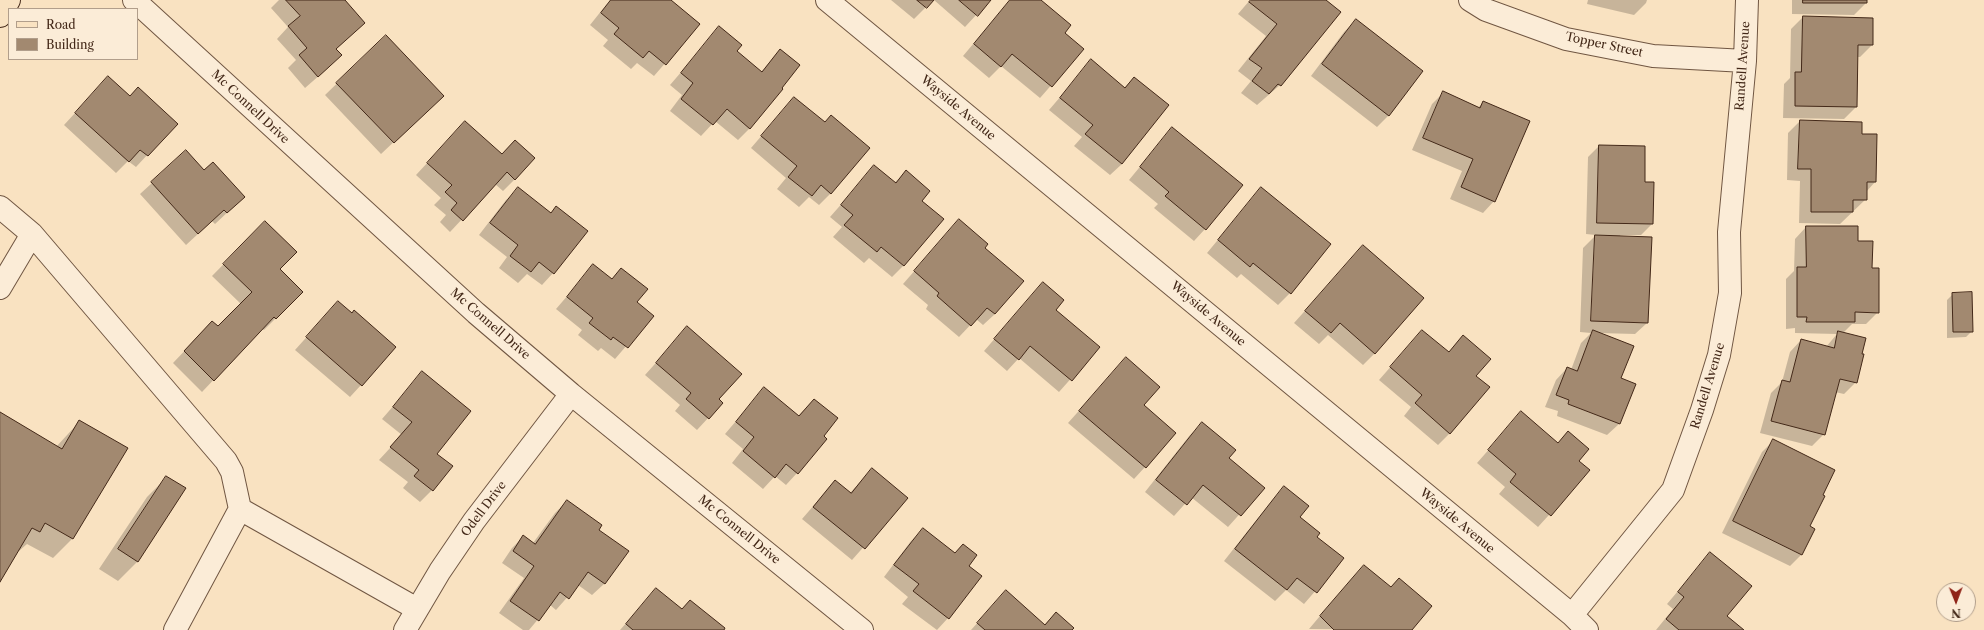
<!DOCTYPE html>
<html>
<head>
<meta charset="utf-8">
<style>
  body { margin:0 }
  #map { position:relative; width:1984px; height:630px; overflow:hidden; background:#f9e2c1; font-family:"Libre Caslon Text",serif }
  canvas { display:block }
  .legend { position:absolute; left:8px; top:8px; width:130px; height:52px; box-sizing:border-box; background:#fbecd7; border:1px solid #b19e8b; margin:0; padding:5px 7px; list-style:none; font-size:12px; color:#432818 }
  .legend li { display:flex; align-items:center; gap:8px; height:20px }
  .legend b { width:20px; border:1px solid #b19e8b }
  .north { position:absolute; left:1936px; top:582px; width:40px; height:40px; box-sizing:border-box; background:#fbecd7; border:1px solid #b19e8b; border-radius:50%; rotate:179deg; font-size:11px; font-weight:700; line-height:16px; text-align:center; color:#432818 }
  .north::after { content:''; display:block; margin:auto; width:14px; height:18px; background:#8f2418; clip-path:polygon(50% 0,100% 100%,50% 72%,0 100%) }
</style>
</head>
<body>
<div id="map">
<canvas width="1984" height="630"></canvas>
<ul class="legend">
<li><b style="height:5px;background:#f9e2c1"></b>Road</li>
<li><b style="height:11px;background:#a28970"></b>Building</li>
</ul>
<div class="north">N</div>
</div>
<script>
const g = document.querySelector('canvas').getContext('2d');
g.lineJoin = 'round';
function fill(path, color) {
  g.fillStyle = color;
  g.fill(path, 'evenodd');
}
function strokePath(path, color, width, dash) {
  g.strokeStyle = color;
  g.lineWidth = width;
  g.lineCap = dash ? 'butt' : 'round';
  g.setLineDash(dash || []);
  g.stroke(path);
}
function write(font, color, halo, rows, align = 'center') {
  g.font = font + ' "Libre Caslon Text",serif';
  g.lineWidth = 4;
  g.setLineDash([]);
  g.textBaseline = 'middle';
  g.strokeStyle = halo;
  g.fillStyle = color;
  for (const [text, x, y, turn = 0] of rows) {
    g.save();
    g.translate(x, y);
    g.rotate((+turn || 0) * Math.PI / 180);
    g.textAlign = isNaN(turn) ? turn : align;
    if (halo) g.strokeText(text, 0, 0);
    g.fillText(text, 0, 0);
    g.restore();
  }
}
fill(new Path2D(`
  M279,0H344L352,34L335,50L329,67L305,88L288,68L296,60L277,39L288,27L271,8Z
  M610,0H669L699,24L654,76L637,63L631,69L603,46L608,40L590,25Z
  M891,0H933L914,19Z
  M934,0H990L965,27Z
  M1010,0H1039L1063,33L1083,49L1040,98L1001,66L989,78L963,56Z
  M1250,0H1324L1280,85L1257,105L1241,93L1251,81L1238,71L1266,36L1238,14Z
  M1588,0H1647L1646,3L1634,15L1587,4Z
  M1792,0H1866V3L1854,15L1792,14Z
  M1803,17L1872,45L1860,57H1857L1856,107L1844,119L1783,118L1784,84L1790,78L1791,29Z
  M1356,20L1389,115L1377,127L1311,76L1344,32Z
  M719,28L735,51L761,72L780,50L750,128L738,140L715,121L701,136L670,111L682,95L670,85Z
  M386,36L431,107L381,154L325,95Z
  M1091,61L1124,88L1134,78L1122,164L1110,175L1074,146L1082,137L1049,110Z
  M97,89L130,97L176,124L136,167L128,161L116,173L64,125Z
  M1443,93L1478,108L1483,102L1494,201L1483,213L1450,199L1462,171L1412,150L1432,104Z
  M794,98L831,193L819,205L809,197L799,207L777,189L786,178L751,148Z
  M1800,121L1861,123V135L1875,182L1866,192V199L1840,224L1799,223L1800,181L1787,180L1788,133Z
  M465,122L515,179L503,191L495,184L450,232L440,222L446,215L434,205L441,198L416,175Z
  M1172,128L1205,229L1194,241L1154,208L1158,204L1129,180Z
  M1599,146L1644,183L1652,224L1641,235H1620L1647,323L1635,334L1598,333L1620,379L1635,384L1619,424L1607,435L1557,416L1558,411L1545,407L1556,380L1567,368L1571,370L1581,343L1591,333L1580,332L1583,248L1596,235L1586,234L1588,157Z
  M874,167L894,183L906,172L920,201L904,265L892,277L869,258L864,263L833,237L842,227L830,217Z
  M152,183L244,197L215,224L212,221L186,245L140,194Z
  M1261,188L1290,293L1278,305L1241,274L1237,278L1207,253Z
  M518,189L550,214L556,208L553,273L542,285L527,274L518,283L499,268L507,257L479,235L506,200Z
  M959,220L984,248L995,314L983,325L976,319L959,337L926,309L928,305L903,284Z
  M265,222L278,269L302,292L264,330L262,329L202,392L173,363L212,322L218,328L241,304L212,276Z
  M1806,227L1857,242L1871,269L1878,312L1866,324H1852L1843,333L1856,382L1844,394L1835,392L1824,434L1812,446L1760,433L1771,393L1782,382L1790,352L1801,340L1826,347L1837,334L1795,333V328L1786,329V279L1794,271L1795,239Z
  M1363,246L1375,353L1363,365L1328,335L1319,344L1294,323Z
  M593,266L611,280L621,269L636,302L652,316L615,359L601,348L598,351L578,335L582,330L556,309Z
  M1043,283L1055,310L1099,347L1059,392L1019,358L1007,371L984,351Z
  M1953,294L1972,331L1966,337L1947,338V300Z
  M338,302L361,385L350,397L295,350Z
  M687,328L718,399L722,403L697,430L675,411L680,405L645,375Z
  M1422,331L1448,353L1463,336L1475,376L1450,433L1438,445L1404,416L1411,407L1379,380Z
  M1126,358L1145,467L1134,479L1068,423Z
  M422,373L435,454L432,490L420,502L403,488L408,482L379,460L402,435L382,419Z
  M764,388L798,416L814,400L822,436L797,473L786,485L775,476L763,489L732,463L743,449L725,434Z
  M1521,413L1557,444L1568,432L1577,461L1589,471L1538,527L1499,494L1505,487L1477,463Z
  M0,414L56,447L80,421L72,539L53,558L27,544L19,551L17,550L0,580Z
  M1202,424L1227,458L1263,488L1228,527L1191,497L1174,516L1145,492L1190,435Z
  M1774,440L1808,527L1814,529L1801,555L1790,566L1722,533L1762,452Z
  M872,469L907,498L852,560L802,519L835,481L850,493Z
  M167,477L138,561L118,581L99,569L147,497Z
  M1285,487L1299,517L1316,537L1343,559L1304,604L1286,590L1275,601L1224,561L1273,499Z
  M567,501L597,530L628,551L604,584L592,595L578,585L556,610L550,605L529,630H523L499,613L524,578L502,563L512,548L523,537L533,543L555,513Z
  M923,529L981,576L948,618L937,630L902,604L908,597L884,577L911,541Z
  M1710,553L1725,617L1742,630H1656L1673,609L1667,604Z
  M1364,566L1411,630L1309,629L1352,578Z
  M656,589L681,610L723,630H620Z
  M995,603L1044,625L1056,613L1071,630H971Z`), '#0003');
const building = new Path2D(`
  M286,0H345L365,23L336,49L342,55L318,77L299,55L307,48L288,26L300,16Z
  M611,0H671L700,24L666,65L649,51L643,58L614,34L619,28L601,13Z
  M917,0H934L927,8Z
  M959,0H991L978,16Z
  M1010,0H1041L1071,25L1065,33L1084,49L1052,87L1012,54L1001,67L974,44Z
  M1251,0H1326L1341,12L1281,86L1278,84L1269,94L1252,81L1262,68L1249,59L1277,24L1249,2Z
  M1803,0H1867V3H1803Z
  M1803,16L1873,18V45H1858L1857,107L1795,106V72H1801Z
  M1356,19L1423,71L1389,116L1322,64Z
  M719,26L742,45L737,51L762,72L780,49L800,65L782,88L783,89L750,129L727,109L713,125L681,99L693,83L681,73Z
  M386,35L444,96L394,143L336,83Z
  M1091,59L1125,88L1134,77L1169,105L1122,164L1085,134L1093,125L1060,98Z
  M108,76L130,96L138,87L178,124L148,156L140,150L129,162L75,113Z
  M1443,91L1480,108L1483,101L1530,121L1495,202L1461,187L1473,159L1423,138Z
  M794,97L825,122L831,115L870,148L831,194L821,185L812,196L788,177L797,166L761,136Z
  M1800,120L1862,122V134H1877L1876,182H1867V200H1853V212H1811V169H1798Z
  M465,121L502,154L515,140L535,158L515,180L507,172L463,221L451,210L457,203L445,192L452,185L427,163Z
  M1172,127L1243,185L1206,230L1165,196L1169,192L1140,167Z
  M1599,145L1645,146V182H1654L1653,224L1597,223Z
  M186,150L204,170L213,162L245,197L227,213L224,210L198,234L151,182Z
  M874,165L896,183L906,170L930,191L922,201L944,219L904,266L881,247L877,252L844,225L853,215L841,205Z
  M518,187L551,213L556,206L588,231L554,274L539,262L531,272L510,256L518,245L490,223Z
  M1261,187L1331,244L1291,294L1253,263L1250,267L1218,240Z
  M959,219L988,244L985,248L1024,281L995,314L987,308L971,326L937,296L939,293L914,271Z
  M265,221L297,252L280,269L303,292L276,319L274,317L214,381L184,351L212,321L218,326L252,292L223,264Z
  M1806,226H1858V241H1873L1872,268H1879V313L1855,312V322H1806L1807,317H1797V267H1806Z
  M1595,235L1652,237L1648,323L1591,321Z
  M1363,245L1424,298L1375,354L1340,323L1331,333L1305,311Z
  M593,264L612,279L621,268L648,289L637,302L654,316L628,348L613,337L611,340L589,323L593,318L567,297Z
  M1043,282L1064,300L1056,310L1100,347L1072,381L1030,346L1019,360L994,339Z
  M1972,292L1973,332H1953L1952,293Z
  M338,301L352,313L354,310L396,347L362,386L306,337Z
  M687,326L742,374L719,399L723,403L709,419L686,399L691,393L656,363Z
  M1422,330L1449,352L1463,335L1491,359L1476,376L1490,387L1450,434L1415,403L1422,395L1390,367Z
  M1593,330L1634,346L1621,378L1636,384L1620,424L1568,404L1569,400L1556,395L1567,367L1577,371Z
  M1838,331L1866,338L1862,354H1864L1857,383L1840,379L1825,435L1771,421L1782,380L1790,382L1801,339L1834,348Z
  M1126,357L1160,387L1144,405L1176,433L1146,468L1079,411Z
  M422,371L471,411L437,454L453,466L433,491L414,476L419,470L390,447L412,422L393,407Z
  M764,387L799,416L814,399L838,418L824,436L827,439L798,474L786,464L775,478L743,451L754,437L736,422Z
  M1521,411L1558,443L1568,431L1589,449L1579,461L1590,470L1551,516L1510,482L1516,474L1488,450Z
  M0,412L62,449L79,420L128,448L73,539L45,523L40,532L32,528L0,582Z
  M1202,422L1236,450L1229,458L1265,488L1241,516L1203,485L1187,505L1156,480Z
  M1773,439L1835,470L1823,495L1825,496L1810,526L1815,529L1802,555L1733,521Z
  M872,468L908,498L865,549L813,507L835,480L851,493Z
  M166,476L186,488L138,562L118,549Z
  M1284,486L1309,506L1300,517L1320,533L1317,537L1344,558L1317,593L1297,578L1287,590L1235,549Z
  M567,500L602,525L599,530L629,551L605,584L588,572L569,599L560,592L539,621L510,601L534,566L513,551L523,535L535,544Z
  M923,528L955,553L963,544L977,555L969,566L982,576L949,619L913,591L919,584L894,565Z
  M1710,552L1752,586L1727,616L1744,630H1679L1666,619L1684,597L1678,592Z
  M1364,565L1391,587L1399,578L1432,606L1412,630H1334L1320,616Z
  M656,588L682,609L690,600L725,628L724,630H633L626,624Z
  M1006,590L1045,625L1056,612L1074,628L1072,630H985L977,623Z`);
fill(building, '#a28970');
strokePath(building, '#432818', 1);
const minor = new Path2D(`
  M134,0L476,313L571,394L862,630
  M827,0L1572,615L1587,630
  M1470,0L1486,10L1566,39L1653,56L1745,61
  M0,207L32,234L226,461L232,472L240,509L175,630
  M0,288L32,234
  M240,509L417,609
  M1572,615L1673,490L1702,410L1719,355L1730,293L1729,232L1745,61L1747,0
  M405,630L440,571L474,521L571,394`);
const major = new Path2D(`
  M0,16L9,0`);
strokePath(minor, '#705642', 24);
strokePath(major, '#432818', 24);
strokePath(minor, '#fbecd7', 22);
strokePath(major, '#f9e2c1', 22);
write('12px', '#432818', '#fbecd7', [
  ["Topper Street",1604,45,12],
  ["Randell Avenue",1743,66,-86],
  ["Mc Connell Drive",250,107,43],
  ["Wayside Avenue",958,108,40],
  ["Wayside Avenue",1208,314,40],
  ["Mc Connell Drive",490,324,41],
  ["Randell Avenue",1708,386,-73],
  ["Odell Drive",484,509,-53],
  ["Wayside Avenue",1457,521,40],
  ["Mc Connell Drive",739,530,39]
]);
</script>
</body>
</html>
